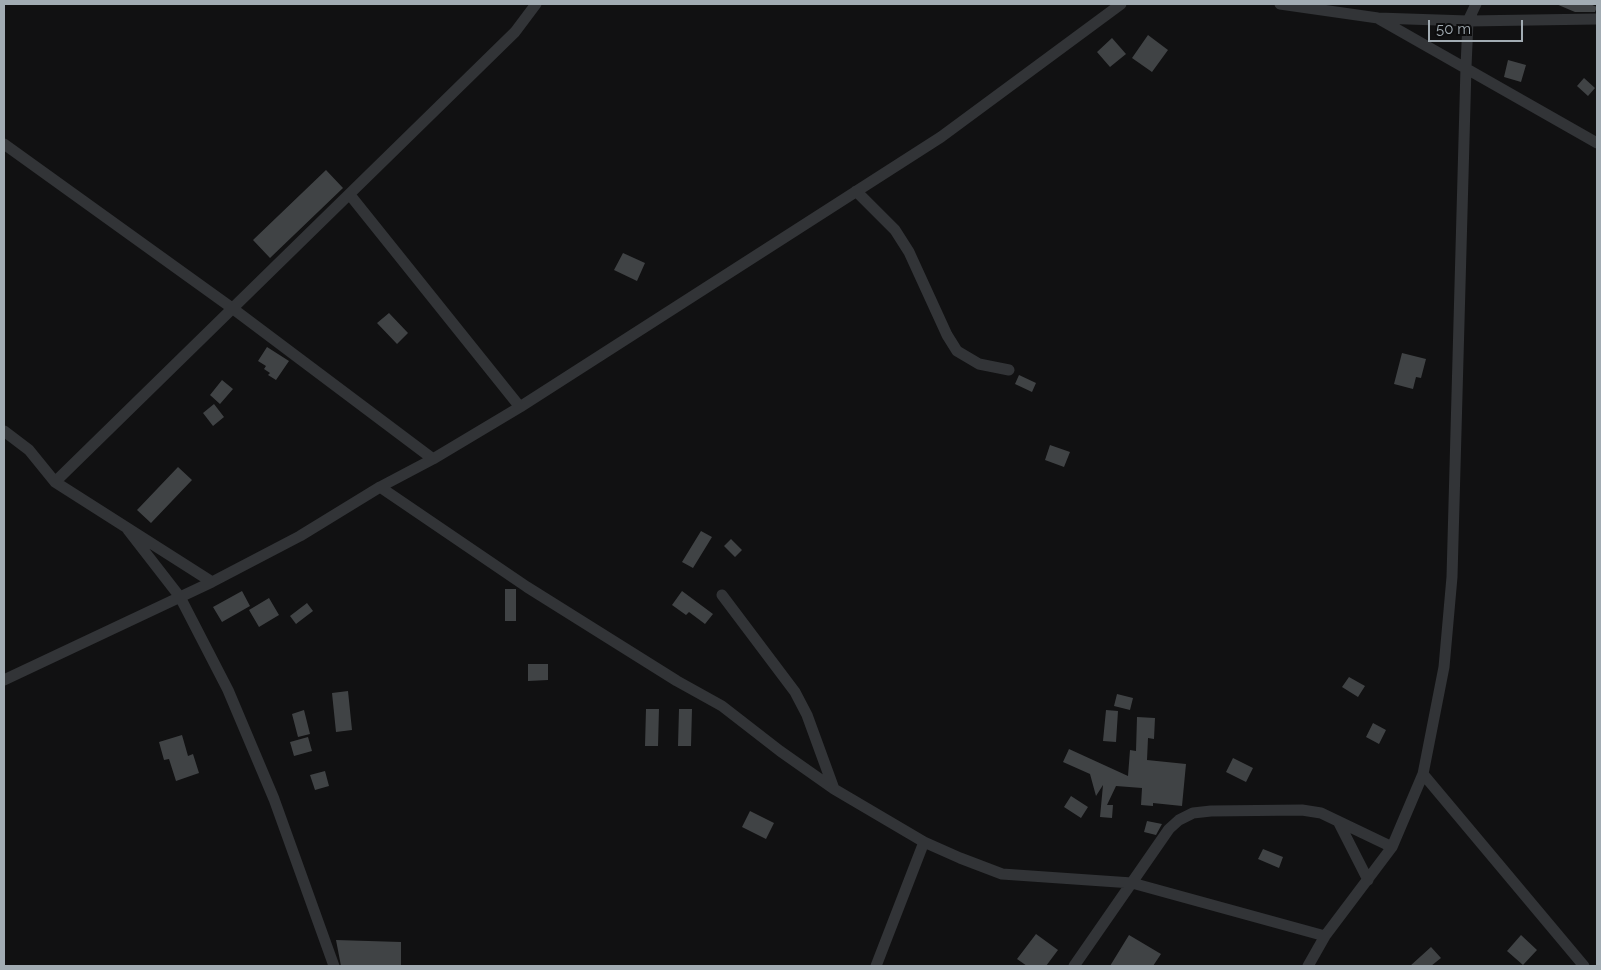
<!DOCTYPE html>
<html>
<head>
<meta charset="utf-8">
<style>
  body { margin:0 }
  #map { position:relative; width:1601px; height:970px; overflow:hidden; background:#111112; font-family:Raleway,sans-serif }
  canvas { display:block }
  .frame { position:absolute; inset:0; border:5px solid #a2acb3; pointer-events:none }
  .scale { position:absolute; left:1428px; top:20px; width:95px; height:22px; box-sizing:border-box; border:2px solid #a2acb3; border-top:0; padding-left:6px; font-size:15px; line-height:18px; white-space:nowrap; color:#a2acb3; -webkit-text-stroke:4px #0c0c0d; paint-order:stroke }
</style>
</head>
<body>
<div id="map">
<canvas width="1601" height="970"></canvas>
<div class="frame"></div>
<div class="scale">50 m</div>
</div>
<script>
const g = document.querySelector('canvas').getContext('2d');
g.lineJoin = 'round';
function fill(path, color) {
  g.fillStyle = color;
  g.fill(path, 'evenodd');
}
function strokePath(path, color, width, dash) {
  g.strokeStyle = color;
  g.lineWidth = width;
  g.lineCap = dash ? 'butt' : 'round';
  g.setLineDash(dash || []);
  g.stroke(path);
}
fill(new Path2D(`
  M1556,4H1590L1597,7L1595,12H1575Z
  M1148,35L1168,50L1152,72L1132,58Z
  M1112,38L1126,54L1110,67L1097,52Z
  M1508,60L1526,65L1521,82L1504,77Z
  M1584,78L1595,88L1588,96L1577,86Z
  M326,170L343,188L270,258L253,240Z
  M623,253L645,263L637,281L614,270Z
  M389,313L408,333L397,344L377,323Z
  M267,347L289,361L276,380L268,375L270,373L264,369L266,366L258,361Z
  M1402,353L1426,359L1421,378L1416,377L1413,389L1394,384Z
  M1019,375L1036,383L1032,392L1015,384Z
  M222,380L233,389L220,404L210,395Z
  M214,404L224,417L213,426L203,413Z
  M1050,445L1070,452L1064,467L1045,460Z
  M178,467L192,480L151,523L137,510Z
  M701,531L712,537L693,568L682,562Z
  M731,539L742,550L735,557L724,546Z
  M505,589H516V621H505Z
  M242,591L250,606L222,622L213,607Z
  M682,591L713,614L705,624L689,612L686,615L672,605Z
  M269,598L279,615L259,627L249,610Z
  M307,603L313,611L296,624L290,616Z
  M528,664H548V680L528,681Z
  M1349,677L1365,686L1358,697L1342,687Z
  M348,691L352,730L336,732L332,693Z
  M1117,694L1133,698L1130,710L1114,706Z
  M646,709H659L658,746H645Z
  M679,709H692L691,746H678Z
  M304,710L310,734L298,737L292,714Z
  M1106,710L1118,711L1116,742L1103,741Z
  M1137,717L1155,718L1154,739L1148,738L1147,760L1186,764L1182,806L1153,803V806L1141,805L1142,788L1116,786L1107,805H1113L1112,818L1100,817L1103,785L1096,796L1090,774L1063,762L1069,749L1128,776L1130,750L1136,751Z
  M1373,723L1386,730L1379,744L1366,737Z
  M182,735L188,756L193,754L199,773L176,781L169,759L164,760L159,742Z
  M308,737L312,751L294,756L290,742Z
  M1233,758L1253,768L1246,782L1226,772Z
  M325,771L329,786L315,790L310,775Z
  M1071,796L1088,807L1081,818L1064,807Z
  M750,811L774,823L766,839L742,827Z
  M1147,821L1162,824L1156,835L1144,832Z
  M1263,849L1283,857L1279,868L1258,859Z
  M1036,934L1058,950L1046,966H1027L1017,959Z
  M1129,935L1161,954L1153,966H1110Z
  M1521,935L1537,950L1523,965L1507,951Z
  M336,940L401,942V966H341Z
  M1431,947L1441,958L1431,966H1410Z`), '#404345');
strokePath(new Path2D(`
  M1280,4L1378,18L1468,21L1597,19
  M1379,19L1597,143
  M4,144L232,308L433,459
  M856,191L895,230L909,252L947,335L957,351L979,364L1009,370
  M350,195L520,407
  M4,431L29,450L55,482L212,582
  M55,482L515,32L536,4
  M380,487L527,587L677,681L722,706L780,751L834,789L924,842L960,858L1002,874L1132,883L1325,936
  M128,530L180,597L228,690L274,799L334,966
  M722,595L795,692L807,715L834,789
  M4,680L212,582L300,536L380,487L433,459L520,407L941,137L1121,4
  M1423,774L1584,966
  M1338,821L1368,880
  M876,966L924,842
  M1074,966L1169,829L1179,820L1193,813L1211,811L1302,810L1321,813L1392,847
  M1308,966L1325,936L1392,847L1423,774L1444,667L1452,577L1466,67L1468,21L1476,4`), '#323437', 11);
</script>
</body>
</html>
